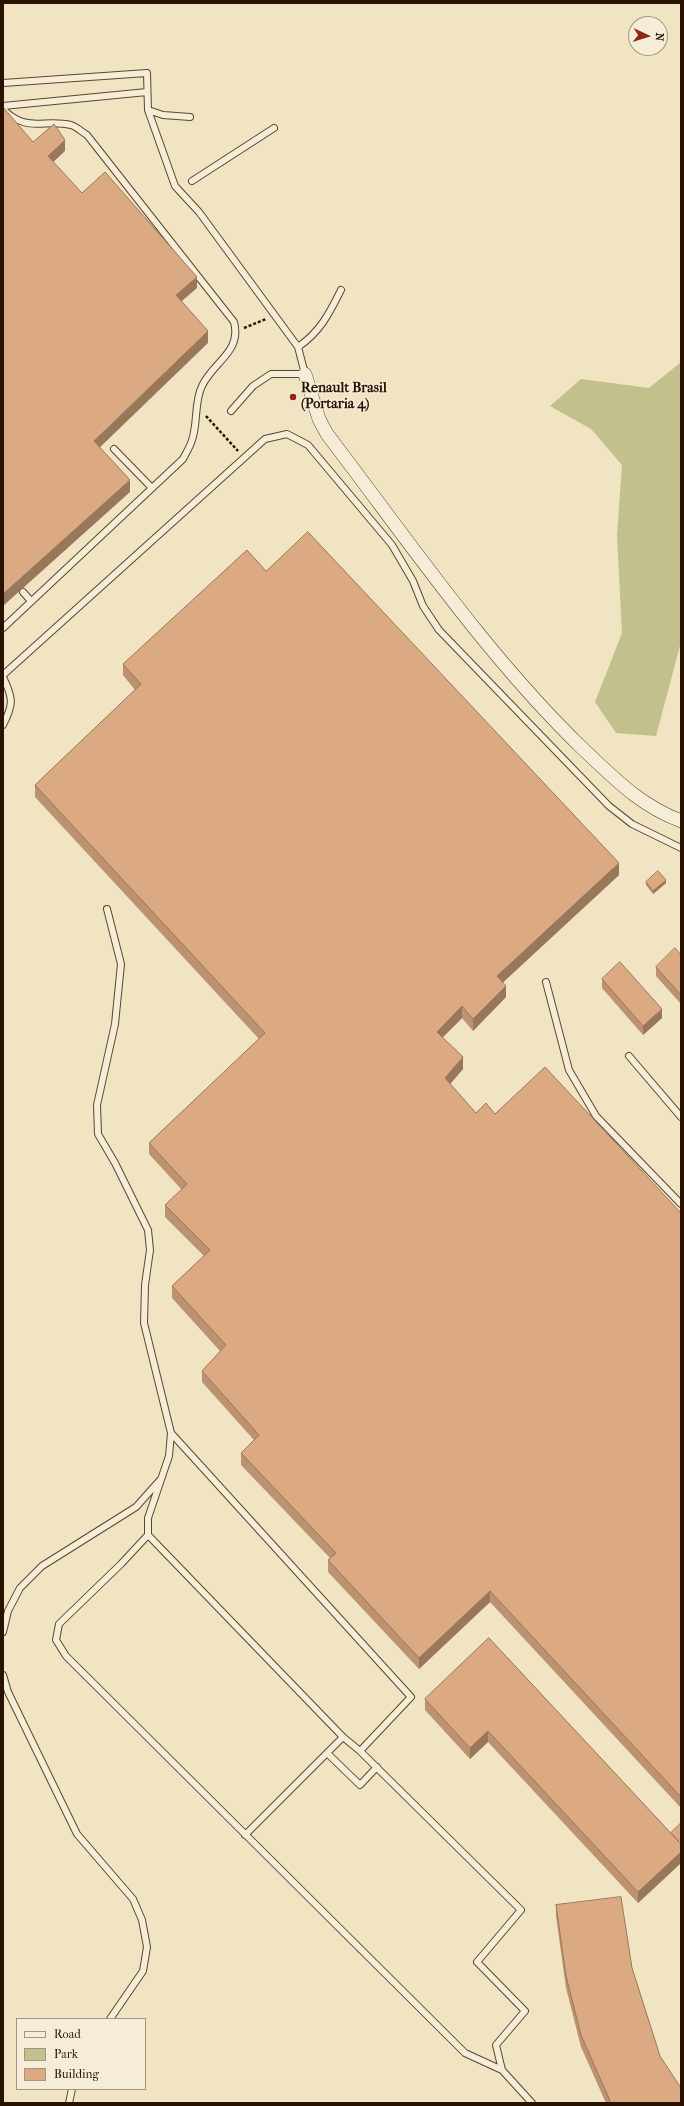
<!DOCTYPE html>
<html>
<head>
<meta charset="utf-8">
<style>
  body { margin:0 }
  #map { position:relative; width:684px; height:2106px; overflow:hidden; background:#f0e4c2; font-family:"IM FELL French Canon",serif }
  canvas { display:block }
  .frame { position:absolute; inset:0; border:4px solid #291201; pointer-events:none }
  .legend { position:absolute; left:16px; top:2018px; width:130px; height:72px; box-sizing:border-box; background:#f5edd7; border:1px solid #a39581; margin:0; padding:5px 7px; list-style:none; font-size:12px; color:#291201 }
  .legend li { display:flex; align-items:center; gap:8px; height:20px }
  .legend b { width:20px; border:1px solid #a39581 }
  .north { position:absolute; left:628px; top:16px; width:40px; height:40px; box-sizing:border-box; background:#f5edd7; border:1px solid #a39581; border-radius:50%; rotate:94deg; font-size:11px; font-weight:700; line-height:16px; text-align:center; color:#291201 }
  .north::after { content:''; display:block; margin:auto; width:14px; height:18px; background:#8f2418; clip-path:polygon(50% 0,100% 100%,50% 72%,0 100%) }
</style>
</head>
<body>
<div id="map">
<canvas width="684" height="2106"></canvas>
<div class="frame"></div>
<ul class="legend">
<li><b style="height:5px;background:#f5edd7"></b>Road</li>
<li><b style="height:11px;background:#c2c18e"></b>Park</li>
<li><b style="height:11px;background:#dbaa82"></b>Building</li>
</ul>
<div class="north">N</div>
</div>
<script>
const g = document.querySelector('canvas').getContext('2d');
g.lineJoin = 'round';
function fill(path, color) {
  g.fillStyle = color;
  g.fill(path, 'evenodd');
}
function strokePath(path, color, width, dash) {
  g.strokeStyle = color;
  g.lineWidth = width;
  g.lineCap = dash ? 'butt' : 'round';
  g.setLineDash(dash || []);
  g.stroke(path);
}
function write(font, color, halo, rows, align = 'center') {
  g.font = font + ' "IM FELL French Canon",serif';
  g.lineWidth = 3;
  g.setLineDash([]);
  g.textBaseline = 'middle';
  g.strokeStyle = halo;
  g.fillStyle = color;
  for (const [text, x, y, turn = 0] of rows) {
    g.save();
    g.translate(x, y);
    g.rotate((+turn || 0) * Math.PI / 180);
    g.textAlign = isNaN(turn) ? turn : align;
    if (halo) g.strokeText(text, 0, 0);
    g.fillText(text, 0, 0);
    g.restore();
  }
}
fill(new Path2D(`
  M681,362V642L656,736L616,733L595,702L622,633L617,536L622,465L591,429L550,406L581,379L649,388Z`), '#c2c18e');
const service = new Path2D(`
  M3,83L147,73L148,110L175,186L199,212L298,347L305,374H271L253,386L231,411
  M3,106L147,92
  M3,109C28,134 43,118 71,125C77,127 82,132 87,135L234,322C242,352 213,362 202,386C194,402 198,423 192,440C190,447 186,453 183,459L3,628
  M148,110L163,115L190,117
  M192,181L274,128
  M298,347C320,332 329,314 341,290
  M114,449L152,488
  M23,592L31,601
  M3,675L265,439L287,434L308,445L392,545L413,581L423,606L439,630L609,806L632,824L681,848
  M3,677C13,698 14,704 3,725
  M107,909L121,964L115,1024L97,1105L98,1134L115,1163L148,1230L150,1250L145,1285L144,1323L171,1433L169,1456L148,1518V1535L121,1564L59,1624L56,1640L66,1656L465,2053L502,2070L532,2103
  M546,982L569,1070L596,1116L681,1204
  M629,1056L681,1117
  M148,1535L343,1737L360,1751L411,1697L171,1433
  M3,1632L8,1611L20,1588L42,1566L136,1507L161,1479
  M3,1675L8,1692L77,1834L133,1899L142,1920L147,1947L143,1971L110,2019
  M360,1751L521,1910L477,1962L525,2011L496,2045L502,2070
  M327,1753L360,1785L377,1767
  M245,1835L343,1737
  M69,2103L72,2089`);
const minor = new Path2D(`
  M305,374L319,419L327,434C408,540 486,655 582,748C614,778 639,805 681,821`);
strokePath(service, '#5b4631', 8);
strokePath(minor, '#5b4631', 14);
strokePath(new Path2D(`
  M244,328L266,319
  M206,416L238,451`), '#291201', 2.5, [3, 2]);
strokePath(service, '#f5edd7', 6);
strokePath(minor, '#f5edd7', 13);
fill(new Path2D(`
  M266,571L619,875L503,982L506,997L473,1031L462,1018L443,1037L463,1069L450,1084L476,1113L495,1114L681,1213V1808L490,1602L419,1669L328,1572V1560L330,1558L241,1465V1453L254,1440L202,1382V1371L220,1351L172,1298V1286L204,1256L165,1217V1205L182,1190L149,1154V1143L259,1039L35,797V785L135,690L123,675V664Z
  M646,882L666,883L653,894L646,885Z
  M681,955V1004L656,976V967Z
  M602,979L662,1018L643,1035L602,988Z
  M489,1638L681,1844V1863L638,1903L488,1742L470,1759L425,1710V1699Z
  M556,1905L632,1968L660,2056L681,2103H606L581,2047L566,1988L556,1916Z`), '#bc9270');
fill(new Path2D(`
  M65,140V151L48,167V156Z
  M197,277V288L176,306V295Z
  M208,331V343L94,453V441Z
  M130,480V492L3,606V594Z
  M619,863V875L497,988V976Z
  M666,880V883L653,894V891Z
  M506,986V997L473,1031V1019Z
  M462,1006V1018L437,1043V1032Z
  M662,1009V1018L643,1035V1026Z
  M463,1057V1069L445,1090V1078Z
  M490,1591V1602L419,1669V1658Z
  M488,1731V1742L470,1759V1748Z
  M681,1852V1863L638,1903V1892Z`), '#99775b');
const building = new Path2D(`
  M3,107L33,142L54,124L65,140L48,156L82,193L105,172L197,277L176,295L208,331L94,441L130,480L3,594Z
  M308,532L619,863L497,976L506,986L473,1019L462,1006L437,1032L463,1057L445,1078L476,1113L486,1103L495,1114L545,1067L681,1213V1797L490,1591L419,1658L328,1560L336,1553L241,1453L259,1435L202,1371L226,1345L172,1286L210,1250L165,1205L187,1184L149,1143L265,1033L35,785L141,684L123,664L247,550L266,571Z
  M658,871L666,880L653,891L646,882Z
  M675,948L681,955V995L656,967Z
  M620,962L662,1009L643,1026L602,979Z
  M489,1638L681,1844V1852L638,1892L488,1731L470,1748L425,1699Z
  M681,1823V1839L678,1841L671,1833Z
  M621,1897L632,1968L660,2056L681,2088V2103H611L581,2035L566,1976L556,1905Z`);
fill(building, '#dbaa82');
strokePath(building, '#99775b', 1);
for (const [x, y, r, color] of [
  [293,397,4,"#8f2418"]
]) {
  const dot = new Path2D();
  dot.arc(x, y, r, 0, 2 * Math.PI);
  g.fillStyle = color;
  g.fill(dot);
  strokePath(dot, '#f5edd7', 1.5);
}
write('bold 14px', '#291201', '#f5edd7', [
  ["Renault Brasil",301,389],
  ["(Portaria 4)",301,405]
], 'left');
</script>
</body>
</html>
